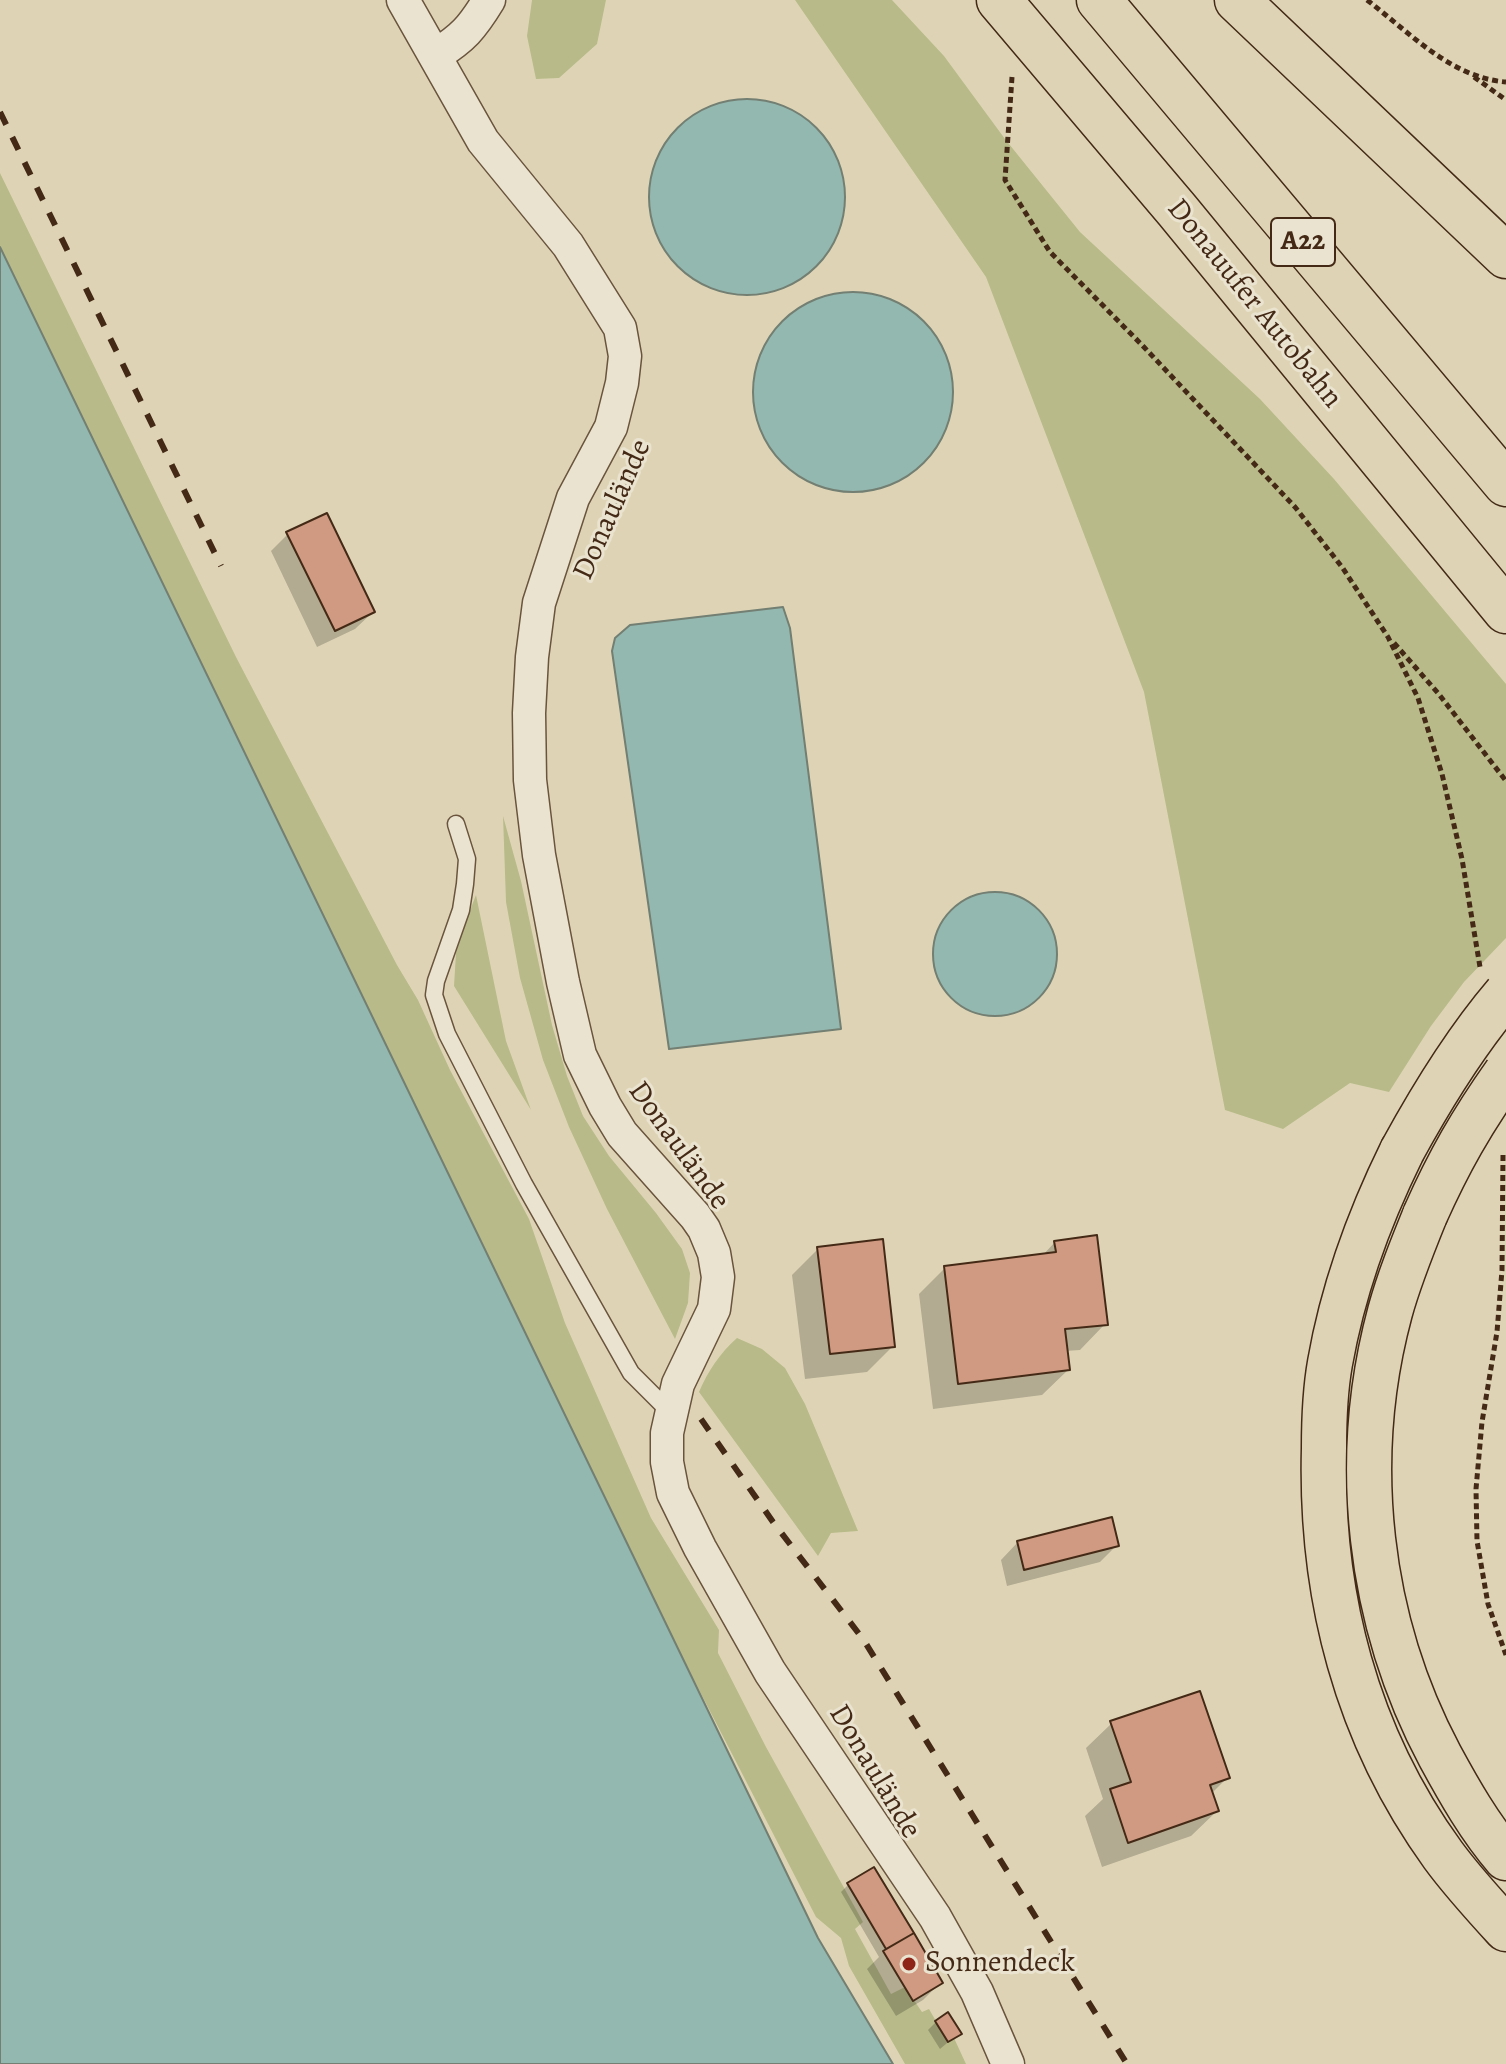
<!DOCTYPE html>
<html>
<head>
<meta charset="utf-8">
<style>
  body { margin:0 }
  canvas { display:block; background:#ded4b5 }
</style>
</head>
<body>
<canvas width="1506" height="2064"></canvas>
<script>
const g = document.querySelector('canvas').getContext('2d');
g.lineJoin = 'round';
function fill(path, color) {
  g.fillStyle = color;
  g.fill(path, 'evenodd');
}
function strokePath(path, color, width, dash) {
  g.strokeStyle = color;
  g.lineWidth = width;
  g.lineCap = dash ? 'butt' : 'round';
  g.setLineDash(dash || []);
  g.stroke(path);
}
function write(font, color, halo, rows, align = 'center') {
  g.font = font + ' Alegreya,serif';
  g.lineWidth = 6;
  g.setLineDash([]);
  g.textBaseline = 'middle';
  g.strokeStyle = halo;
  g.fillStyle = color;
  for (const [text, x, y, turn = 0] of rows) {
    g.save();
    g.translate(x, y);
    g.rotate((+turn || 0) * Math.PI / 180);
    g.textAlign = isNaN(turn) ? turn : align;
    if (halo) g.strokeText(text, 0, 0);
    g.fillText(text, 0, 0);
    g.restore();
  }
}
fill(new Path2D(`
  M532,0H606L597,44L559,78L536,79L527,36Z
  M795,0H892L944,56L1005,139L1080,232L1260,399L1334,479L1506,684V938L1464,982L1431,1026L1389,1092L1350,1083L1283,1129L1225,1110L1144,692L986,277Z
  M0,173L236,657L397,965L418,1000L450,1070L529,1219L565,1323L651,1518L719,1630L718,1653L766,1747L863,1922L855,1929L891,1994L905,1987L922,2012L929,2009L948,2042L954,2038L966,2064H905L849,1966L841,1938L816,1917L679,1651L0,247Z
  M503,816L521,881L552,1025L567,1076L583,1116L609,1156L656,1213L682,1249L690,1273L688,1303L675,1339L607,1209L569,1127L543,1060L520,978L506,902Z
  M476,895L506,1041L531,1110L454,986L456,953L464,926Z
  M737,1338L762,1349L785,1368L805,1404L858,1531L831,1533L818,1556L699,1392C708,1371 720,1353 737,1338Z`), '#b8bb89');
const water = new Path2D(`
  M649 197a98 98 0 1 1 196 0a98 98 0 1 1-196 0Z
  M0,247L818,1938L893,2064H0Z
  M753 392a100 100 0 1 1 200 0a100 100 0 1 1-200 0Z
  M783,607L790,628L841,1029L669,1049L612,651L615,638L630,625Z
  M933 954a62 62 0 1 1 124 0a62 62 0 1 1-124 0Z`);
fill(water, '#93b8b0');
strokePath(water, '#737f72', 2);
fill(new Path2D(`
  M288,534L373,612L355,629L317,647L271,551Z
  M1055,1242L1105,1324L1080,1350L1065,1351L1068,1370L1042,1395L933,1409L919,1294L945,1268L1042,1256Z
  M818,1249L893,1346L867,1372L805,1379L792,1275Z
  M1018,1542L1117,1545L1100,1562L1007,1586L1001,1560Z
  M1112,1723L1228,1777L1211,1794L1217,1811L1191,1836L1102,1867L1085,1816L1103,1799L1086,1748Z
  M874,1870L940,1983L923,2000L896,2016L867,1969L879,1957L841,1892L849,1884Z
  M936,2022L959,2033L940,2049L928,2030Z`), '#0003');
const building = new Path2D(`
  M327,513L375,612L335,631L286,532Z
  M1097,1235L1108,1325L1065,1329L1070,1370L958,1384L944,1266L1056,1252L1054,1241Z
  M883,1239L895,1347L830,1354L817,1247Z
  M1112,1517L1119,1546L1024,1570L1017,1541Z
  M1200,1691L1230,1778L1210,1785L1219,1811L1128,1843L1110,1789L1131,1782L1110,1721Z
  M874,1867L914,1933L886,1949L847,1883Z
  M914,1933L943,1983L913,2001L883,1951Z
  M948,2012L962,2034L948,2042L935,2021Z`);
fill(building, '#cf9a81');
strokePath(building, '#442a16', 2);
const lane = new Path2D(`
  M456,824L467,859L465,884L461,910L436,981L434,995L447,1034L524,1184L631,1373L672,1414`);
const street = new Path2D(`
  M403,0L483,141L568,245L620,328L625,356L622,383L611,427L573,498L539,603L532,657L529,713L530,780L539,855L563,982L580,1055L605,1106L622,1134L695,1216L704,1229L714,1253L718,1277L714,1309L678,1384L667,1433V1462L673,1493L700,1548L770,1672L935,1917L977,1992L1008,2064
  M436,55C463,38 472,28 489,0`);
const highway = new Path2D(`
  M999,0L1177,210L1506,611
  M1099,0L1506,484
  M1237,0L1506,256
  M1402,1151C1369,1218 1343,1289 1330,1363C1325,1391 1324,1420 1324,1448C1320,1595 1356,1735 1443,1855C1462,1881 1484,1905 1506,1929
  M1425,1215C1412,1247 1399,1279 1390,1312C1350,1460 1368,1621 1440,1756C1459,1791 1480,1828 1506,1858`);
strokePath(lane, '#6a543e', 19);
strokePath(street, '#6a543e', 35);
strokePath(highway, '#442a16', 47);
strokePath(new Path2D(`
  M1367,0C1409,32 1451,78 1506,82
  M1012,77L1005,180L1050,252L1142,345L1295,507L1342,567L1388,637L1418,698L1442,774L1462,859L1480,967
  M1474,77L1506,100
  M601,534L628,485L644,446
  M1394,643L1438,693L1506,781
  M1503,1155L1502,1270L1497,1332L1482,1422L1476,1489L1477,1541L1488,1604L1506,1655`), '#442a16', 5, [6, 4]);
strokePath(lane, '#eae3cf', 16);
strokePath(street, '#eae3cf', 32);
strokePath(highway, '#ded4b5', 44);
strokePath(new Path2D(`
  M0,112L221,566
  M701,1419L773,1522L863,1639L1127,2064`), '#442a16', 6, [14, 14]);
const highwayBridge = new Path2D(`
  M1402,1151C1432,1096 1465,1042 1506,994
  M1425,1215C1449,1161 1472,1121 1506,1073`);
strokePath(highwayBridge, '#442a16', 47, []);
strokePath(highwayBridge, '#ded4b5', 44);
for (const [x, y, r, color] of [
  [909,1964,8,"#8f2418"]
]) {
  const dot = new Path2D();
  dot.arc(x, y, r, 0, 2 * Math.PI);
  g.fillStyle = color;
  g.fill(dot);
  strokePath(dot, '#eae3cf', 3);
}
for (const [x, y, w] of [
  [1303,242,64]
]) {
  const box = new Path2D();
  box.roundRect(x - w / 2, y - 24, w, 48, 6);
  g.fillStyle = '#eae3cf';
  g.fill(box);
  strokePath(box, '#442a16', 2);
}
write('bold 28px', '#442a16', null, [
  ["A22",1303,242]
]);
write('30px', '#442a16', '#eae3cf', [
  ["Donauufer Autobahn",1254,304,51],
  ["Donaulände",613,510,-66],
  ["Donaulände",678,1146,54],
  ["Donaulände",874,1772,59]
]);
write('30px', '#442a16', '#eae3cf', [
  ["Sonnendeck",925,1964]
], 'left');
</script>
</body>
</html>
